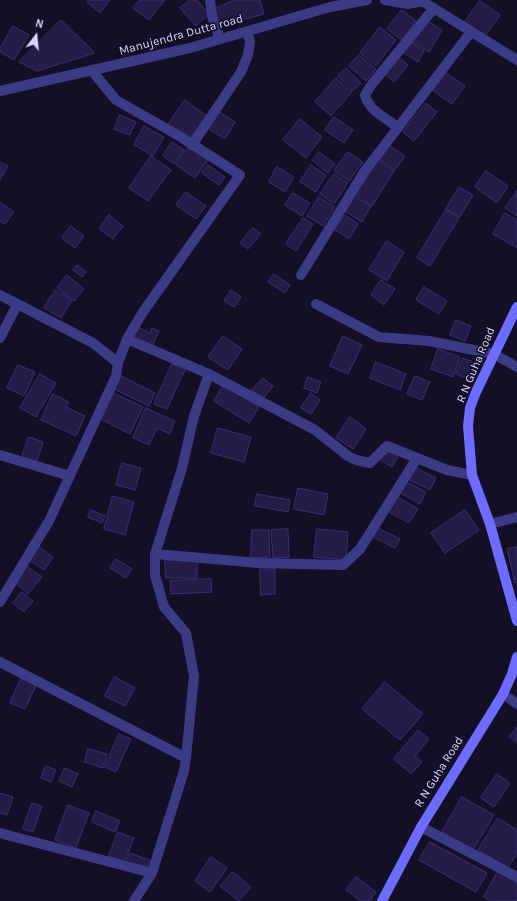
<!DOCTYPE html>
<html>
<head>
<meta charset="utf-8">
<style>
  body { margin:0 }
  #map { position:relative; width:517px; height:901px; overflow:hidden; background:#130f26; font-family:Karla,sans-serif }
  canvas { display:block }
  .north { position:absolute; left:16px; top:16px; width:40px; height:40px; -webkit-text-stroke:3px #130f26; paint-order:stroke; rotate:16deg; font-size:11px; font-weight:700; line-height:16px; text-align:center; color:#d9d4ff }
  .north::after { content:''; display:block; margin:auto; width:14px; height:18px; background:#d9d4ff; clip-path:polygon(50% 0,100% 100%,50% 72%,0 100%) }
</style>
</head>
<body>
<div id="map">
<canvas width="517" height="901"></canvas>
<div class="north">N</div>
</div>
<script>
const g = document.querySelector('canvas').getContext('2d');
g.lineJoin = 'round';
function fill(path, color) {
  g.fillStyle = color;
  g.fill(path, 'evenodd');
}
function strokePath(path, color, width, dash) {
  g.strokeStyle = color;
  g.lineWidth = width;
  g.lineCap = dash ? 'butt' : 'round';
  g.setLineDash(dash || []);
  g.stroke(path);
}
function write(font, color, halo, rows, align = 'center') {
  g.font = font + ' Karla,sans-serif';
  g.lineWidth = 3.5;
  g.setLineDash([]);
  g.textBaseline = 'middle';
  g.strokeStyle = halo;
  g.fillStyle = color;
  for (const [text, x, y, turn = 0] of rows) {
    g.save();
    g.translate(x, y);
    g.rotate((+turn || 0) * Math.PI / 180);
    g.textAlign = isNaN(turn) ? turn : align;
    if (halo) g.strokeText(text, 0, 0);
    g.fillText(text, 0, 0);
    g.restore();
  }
}
const building = new Path2D(`
  M89,0H110L100,13L87,2Z
  M140,0H165L149,20L133,8Z
  M190,0H197L209,14L196,26L180,8Z
  M235,0H260L264,14L219,26L214,9Z
  M480,1L500,15L485,36L465,22Z
  M402,10L416,21L402,40L387,29Z
  M61,20L95,53L37,71L19,62Z
  M426,20L442,30L429,52L412,42Z
  M13,26L29,35L14,60L0,52V49Z
  M380,27L396,40L376,66L360,53Z
  M408,41L424,51L418,62L401,51Z
  M359,55L376,69L366,81L349,66Z
  M396,55L408,65L394,82L382,72Z
  M346,68L361,83L353,91L338,76Z
  M445,72L465,86L452,104L432,90Z
  M336,78L352,92L331,116L315,102Z
  M185,100L208,117L192,141L168,125Z
  M426,103L437,112L414,141L403,132Z
  M218,111L235,122L225,139L207,128Z
  M120,115L136,122L130,135L114,129Z
  M334,117L353,130L344,143L325,130Z
  M300,119L322,137L306,158L283,140Z
  M144,126L164,137L153,156L134,145Z
  M172,142L184,150L174,164L163,156Z
  M390,146L405,156L395,170L380,160Z
  M188,147L208,160L195,178L176,165Z
  M319,152L335,164L328,173L312,160Z
  M348,152L363,162L349,181L334,171Z
  M151,156L171,170L148,201L129,188Z
  M378,161L394,171L372,206L356,195Z
  M0,162L8,166L0,180Z
  M208,165L225,177L219,185L202,173Z
  M311,165L326,175L316,192L300,182Z
  M277,167L294,177L285,192L269,182Z
  M486,171L508,186L497,203L475,187Z
  M334,174L348,183L334,204L320,194Z
  M459,187L473,195L460,217L446,209Z
  M517,191V216L505,208Z
  M186,192L206,206L196,219L176,205Z
  M293,193L310,203L302,216L285,205Z
  M319,197L335,207L323,226L307,216Z
  M355,197L371,206L362,222L346,212Z
  M0,202L14,212L5,224L0,221Z
  M446,210L459,218L430,266L417,258Z
  M505,213L517,220V248L493,234Z
  M109,215L123,226L113,239L99,229Z
  M345,215L358,224L349,239L335,230Z
  M303,218L313,224L296,251L286,244Z
  M71,226L84,236L75,248L62,238Z
  M253,228L261,234L248,249L240,243Z
  M387,241L404,252L387,281L369,270Z
  M77,265L86,272L82,277L73,270Z
  M274,274L290,285L285,293L268,282Z
  M67,275L84,289L74,301L57,288Z
  M381,280L395,289L384,305L371,295Z
  M424,287L447,301L439,314L416,300Z
  M55,290L72,300L61,318L44,308Z
  M231,290L241,297L234,307L224,301Z
  M456,320L471,326L465,341L450,335Z
  M138,327L150,333L152,328L159,331L151,348L133,340Z
  M223,336L242,349L228,370L208,357Z
  M343,336L362,345L348,374L330,366Z
  M438,349L460,357L453,377L431,369Z
  M463,358L479,365L473,381L456,374Z
  M376,362L406,374L400,390L370,378Z
  M172,364L185,370L167,409L154,404Z
  M18,365L35,372L24,396L7,388Z
  M40,374L56,383L36,417L20,408Z
  M121,376L155,393L149,406L114,389Z
  M415,376L430,382L422,400L407,394Z
  M308,377L321,382L317,393L304,388Z
  M263,378L273,386L263,399L252,390Z
  M224,385L259,407L249,423L214,401Z
  M114,393L143,407L130,434L101,419Z
  M311,393L320,400L311,414L301,408Z
  M53,394L69,402L66,407L85,416L76,436L41,420Z
  M146,408L175,421L170,434L157,428L149,445L133,438Z
  M350,417L366,429L353,449L336,438Z
  M218,428L251,437L244,462L211,453Z
  M29,437L43,442L36,464L21,459Z
  M388,449L398,456L392,467L381,460Z
  M122,463L141,468L135,490L116,485Z
  M414,467L436,478L430,490L408,479Z
  M407,482L426,492L420,504L400,493Z
  M298,488L328,494L324,515L294,509Z
  M257,494L290,500L288,512L255,506Z
  M113,496L134,502L125,535L104,529Z
  M398,497L418,509L409,523L389,512Z
  M91,510L105,516L102,523L88,517Z
  M465,510L479,530L445,553L431,533Z
  M378,528L400,539L395,548L373,537Z
  M288,529L289,557L273,558L271,530Z
  M317,529L348,532L346,560L314,557Z
  M252,530H269L270,557L251,558Z
  M38,546L53,557L44,570L29,560Z
  M517,547V582L515,583L507,549Z
  M116,559L132,569L126,578L110,568Z
  M165,560H197V578H166Z
  M27,566L42,577L28,594L14,582Z
  M260,569H275V594L261,595Z
  M211,579L212,592L171,594L170,581Z
  M22,592L33,601L24,612L13,603Z
  M22,677L37,683L25,709L10,703Z
  M115,677L135,688L125,706L105,696Z
  M385,682L423,714L400,740L362,709Z
  M517,727V743L509,737Z
  M418,730L429,739L415,756L422,762L411,774L394,759Z
  M119,734L131,739L116,772L105,767Z
  M88,749L107,754L103,768L85,762Z
  M46,766L56,770L51,782L41,778Z
  M65,768L78,774L72,787L59,781Z
  M497,774L510,783L494,807L481,798Z
  M0,793L13,797L7,815L0,813Z
  M462,797L494,815L473,850L442,832Z
  M32,803L42,806L33,832L23,829Z
  M68,805L89,813L76,848L55,840Z
  M96,811L120,821L115,832L92,822Z
  M498,818L517,830V853L508,868L478,850Z
  M118,832L134,838L124,862L109,856Z
  M430,842L487,873L476,892L419,860Z
  M130,853L152,861L148,872L126,864Z
  M211,857L227,868L210,892L195,881Z
  M498,871L517,881V901H491L484,897Z
  M233,872L251,887L239,901L220,886Z
  M356,877L376,892L370,901H361L346,890Z`);
fill(building, '#241b47');
strokePath(building, '#3b2d73', 1);
strokePath(new Path2D(`
  M210,0L212,16L220,39
  M385,0L408,4L422,1L517,60
  M92,71L116,100L181,137L240,175L143,312L127,339L118,363
  M0,91L190,48L330,7L367,0
  M398,127C387,119 368,110 365,95L372,84L434,8
  M192,145L241,72L248,55L250,42L247,31
  M301,275L364,172L471,32
  M0,295L93,343L118,363L116,376L49,521L0,602
  M316,304L379,337L429,341L494,354L517,367
  M0,338L17,305
  M127,339L209,374L194,416L182,468L155,554V575L164,607L186,633L194,676L186,758L184,771L152,873L134,901
  M209,374L315,430L348,456L356,460L370,463L387,446L417,458
  M0,455L70,476
  M490,524L517,517
  M155,554L259,563L343,565L360,549L417,458L447,470L472,475
  M0,662L186,758
  M503,694L517,704
  M421,827L517,877
  M0,833L152,873`), '#3d3a85', 10);
strokePath(new Path2D(`
  M517,307L476,392L470,408L468,426L472,475L490,524L517,621
  M382,901L421,827L503,694L512,674L517,657`), '#6f6bff', 10);
write('12px', '#d9d4ff', '#130f26', [
  ["Manujendra Dutta road",181,35,-15],
  ["R N Guha Road",476,365,-67],
  ["R N Guha Road",439,772,-58]
]);
</script>
</body>
</html>
